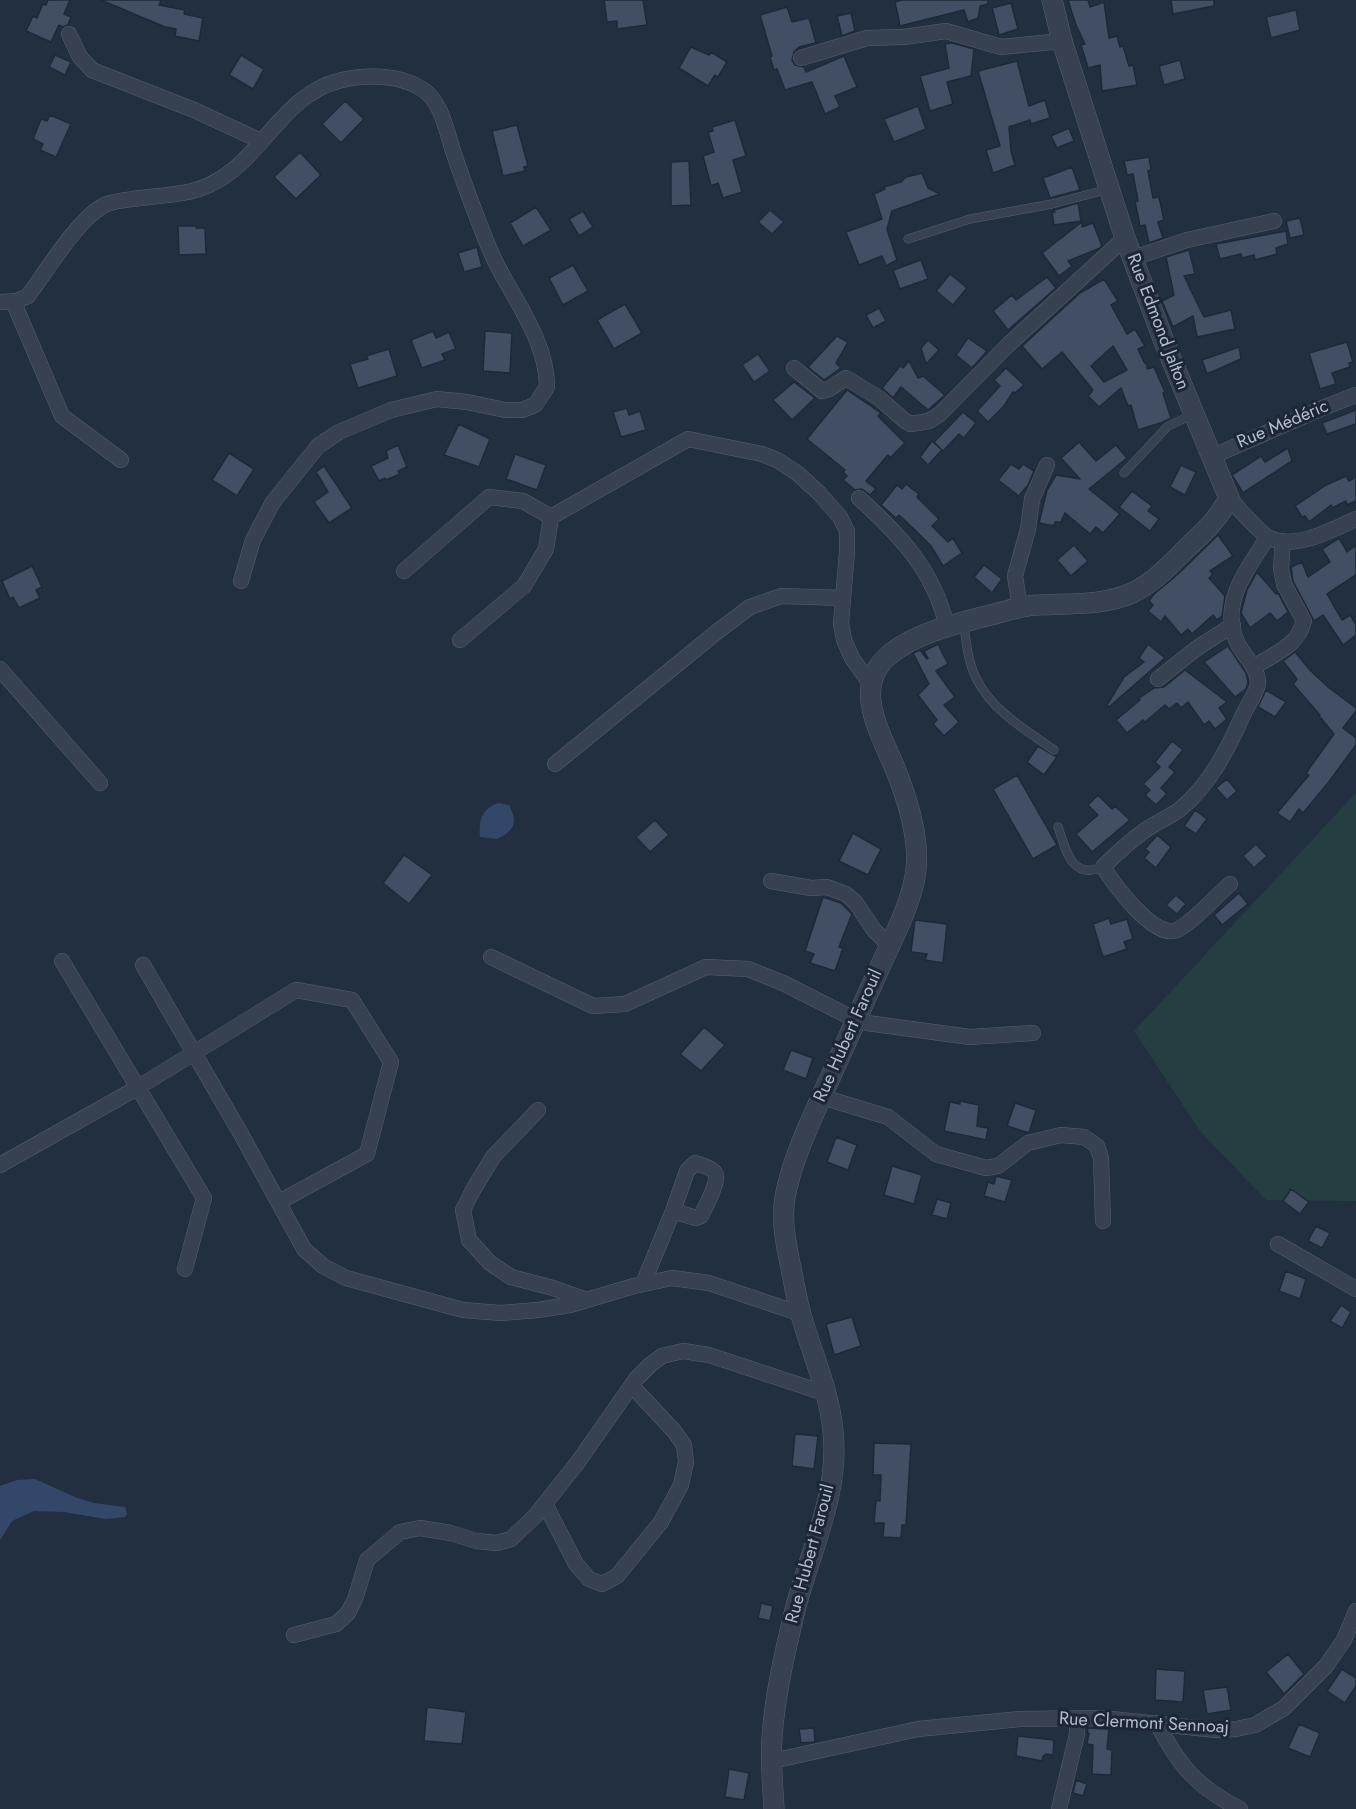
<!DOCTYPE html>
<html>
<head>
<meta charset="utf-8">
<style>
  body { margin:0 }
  canvas { display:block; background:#222f41 }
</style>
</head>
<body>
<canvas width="1356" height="1809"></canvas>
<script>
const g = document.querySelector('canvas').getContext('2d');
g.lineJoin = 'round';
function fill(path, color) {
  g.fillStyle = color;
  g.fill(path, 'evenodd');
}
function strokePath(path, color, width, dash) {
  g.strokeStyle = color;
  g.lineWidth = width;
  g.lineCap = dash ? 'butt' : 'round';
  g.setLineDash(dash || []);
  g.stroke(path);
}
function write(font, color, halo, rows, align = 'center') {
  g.font = font + ' Jost,sans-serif';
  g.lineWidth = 6;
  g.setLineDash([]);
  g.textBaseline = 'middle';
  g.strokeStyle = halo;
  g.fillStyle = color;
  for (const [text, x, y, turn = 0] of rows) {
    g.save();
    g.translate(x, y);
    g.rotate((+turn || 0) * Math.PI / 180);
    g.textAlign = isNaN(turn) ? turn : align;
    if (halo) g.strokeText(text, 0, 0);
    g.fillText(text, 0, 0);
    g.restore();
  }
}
fill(new Path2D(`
  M1356,793V1201L1266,1200L1200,1131L1134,1031Z`), '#243e42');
fill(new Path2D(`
  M498,803L509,805C518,821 515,831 497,839L480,837C479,820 481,810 498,803Z
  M35,1479L77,1498L94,1503L125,1507L127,1514L125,1517L106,1519L64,1512L34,1511L12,1521L0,1540V1486L17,1480Z`), '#334768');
const building = new Path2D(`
  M48,0H70L64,14L71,17L68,25L63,27L59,25L51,42L26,31L33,16L37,18L43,4L46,5Z
  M101,0H161L159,5L185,10L184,14L203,18L199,41L175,36L176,29L165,27Z
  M604,0H643L647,25L617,29V21L607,22Z
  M902,0H988V4L980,6L978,18L968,22L964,10L900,26L895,2Z
  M1068,0H1088L1090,7L1104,2L1109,38L1117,36L1120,47L1123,46L1129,66L1133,65L1137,85L1102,91L1100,65L1088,68L1081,45L1085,44L1076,25Z
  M1171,0H1214V6L1173,14Z
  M1011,3L1018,29L999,35L992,8Z
  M787,7L792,22L809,18L816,43L799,47L794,52L792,60L795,65L804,67L806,72L844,56L857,87L835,96L840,107L825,114L812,82L785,90L777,69L774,70L770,57L772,56L760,15Z
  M1296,10L1300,30L1271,38L1266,17Z
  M851,13L855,31L842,36L837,16Z
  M952,43L974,49L971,76L947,82L953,104L930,111L920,76L949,68L945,44Z
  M691,47L709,55L711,52L727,62L718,77L715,75L708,86L679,68Z
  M55,55L71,62L65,75L49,67Z
  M241,55L264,69L253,89L229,75Z
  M1180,60L1185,79L1164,85L1159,66Z
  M1017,61L1029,106L1045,100L1050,118L1031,124L1030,120L1009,127L1011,151L1015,165L993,173L986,150L1000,146L978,71Z
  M345,101L364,119L341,143L322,124Z
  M918,106L926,129L894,142L884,119Z
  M50,115L71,124L56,157L40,150L43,144L33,139L41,119L47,121Z
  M735,120L746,156L733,160L742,192L723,198L718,183L711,186L703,156L714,152L708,132L713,131L712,127Z
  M517,125L528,166L524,167L525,171L503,176L492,131Z
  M1069,128L1074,141L1057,148L1051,136Z
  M300,152L321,175L296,199L274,177Z
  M1149,157L1151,170L1148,171L1153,198L1159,197L1164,220L1158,222L1163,238L1149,243L1145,225L1140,226L1135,202L1138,201L1133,174L1127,175L1124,161Z
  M689,161L691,205L671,206V162Z
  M1072,167L1080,190L1050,198L1043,178Z
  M922,173L928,188L940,194L892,211L887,229L897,260L886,266L882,256L859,265L846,232L882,219L874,194L885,189L884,187L901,182L906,177Z
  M1078,203L1081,221L1054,225L1052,212H1055L1054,210Z
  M536,207L551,230L523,246L510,223Z
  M770,210L784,222L772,234L758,222Z
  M583,211L593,227L579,236L569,219Z
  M1300,218L1304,235L1290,238L1286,221Z
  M1082,222V227L1093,223L1102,246L1098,249L1068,261L1072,266L1059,276L1042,253Z
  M178,226H196V228H205L206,254L179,255Z
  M1286,231L1288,244L1276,248L1277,254L1255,260L1254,255L1242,258L1241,254L1220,259L1216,244Z
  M477,247L482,267L464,272L458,253Z
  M1189,250L1195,274L1184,276L1204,317L1231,310L1235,329L1197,337L1193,316L1173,327L1162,301L1174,295L1166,257Z
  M921,260L928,279L900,289L893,270Z
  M573,265L588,291L563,305L549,278Z
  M950,274L967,288L953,305L936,291Z
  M1047,277L1056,288L1008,330L993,311L1012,295L1016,300Z
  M1104,279L1118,301L1111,305L1127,334L1135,329L1145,346L1138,349L1144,362L1147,365V369L1154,367L1165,392L1163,393L1171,418L1163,422L1138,430L1131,405L1128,406L1121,388L1099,407L1088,396L1093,390L1062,352L1042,369L1022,346L1080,293ZM1113,346L1127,370L1104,382L1091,366Z
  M625,304L642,333L614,349L597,320Z
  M879,308L886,321L873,328L866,315Z
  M433,331L436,338L449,332L456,349L442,354L445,360L422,368L411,340Z
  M485,331L512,333L510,373L483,371Z
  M837,336L848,342L836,363L841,368L824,380L808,367Z
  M968,338L987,351L972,368L956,355Z
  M928,340L939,350L926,364L921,348Z
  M1347,342L1353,362L1349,363L1350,367L1332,373L1336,384L1320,389L1309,353Z
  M1239,347L1241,359L1207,374L1202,360Z
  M389,349L397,376L358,388L350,364L368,359L366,356Z
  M758,354L770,371L754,382L742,365Z
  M909,361L918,378L923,376L945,395L928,410L901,387L893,398L882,388L900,366L903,368Z
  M1006,368L1024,385L1015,393L1013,392L1004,406L988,422L977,411L1000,386L994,380Z
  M794,382L815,398L792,420L773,400Z
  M847,390L881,413L878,416L905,443L890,458L888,455L866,481L876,489L870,495L862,489L855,490L843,480L847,476L843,472L845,470L807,439Z
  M627,408L629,415L640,411L646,430L621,437L613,412Z
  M1356,410V424L1327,434L1322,423Z
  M963,412L976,423L964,438L959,434L943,451L934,442Z
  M459,424L490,439L479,467L444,455Z
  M932,441L942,450L928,465L920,457Z
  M1079,442L1096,461L1116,445L1127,458L1089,489L1120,514L1103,533L1096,527L1090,534L1065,513L1061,522H1055L1054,526L1039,523L1047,490L1056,475L1080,479L1061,458Z
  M398,445L407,467L398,471L400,474L386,480L385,478L379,481L371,466L388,458L386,451Z
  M1288,448L1292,461L1243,493L1232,475L1261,456L1265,462Z
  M229,453L254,469L237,496L212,480Z
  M515,454L546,465L537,490L506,479Z
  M1011,464L1019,469L1023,464L1034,471L1028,485L1019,496L998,480Z
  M1181,465L1196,472L1185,495L1170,487Z
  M324,466L352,508L329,523L314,502L328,492L316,472Z
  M1346,476L1349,481L1356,477V501L1347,505L1346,501L1332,508L1331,505L1309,522L1305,516L1302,517L1295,506L1326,485Z
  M906,484L919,494L917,497L939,519L932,526L948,542L953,538L962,553L943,566L931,546L921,536L899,515L896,518L881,505L897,485L902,489Z
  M1132,491L1152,506L1148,511L1159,519L1150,531L1119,507Z
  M1218,535L1233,556L1210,571L1213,574L1209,578L1225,596L1222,616L1217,620L1213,615L1192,634L1188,629L1181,635L1165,616L1161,622L1148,611L1153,605L1149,601L1154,594L1177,575Z
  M1339,538L1347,552L1356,545V575L1327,594L1342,620L1350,615L1356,624V635L1343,645L1323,615L1314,621L1293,581L1291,567L1302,562L1308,577L1330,562L1322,549Z
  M1074,545L1088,561L1071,576L1057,560Z
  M984,565L1002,579L992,593L974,577Z
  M32,566L42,587L36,590L40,598L19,608L13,597L10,599L2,581Z
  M1257,572L1276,594L1278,593L1288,612L1277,621L1270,613L1250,628L1241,613L1247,590Z
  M938,644L948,664L936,671L955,697L944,705L959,722L944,736L933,724L937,720L918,695L929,684L913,653L920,650L927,659L928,658L924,651Z
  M1148,644L1165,658L1109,707L1107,705L1124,677L1144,662L1139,658Z
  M1228,646L1246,673L1248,682L1246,689L1235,697L1204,662Z
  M1295,652L1310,670L1328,687L1356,708V711L1343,728L1356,738V745L1328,783L1303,813L1299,809L1290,822L1277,813L1309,775L1306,773L1334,734L1319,716L1320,715L1293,684L1297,679L1283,661Z
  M1185,670L1227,702L1219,708L1227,719L1215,729L1209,721L1204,725L1188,702L1181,708L1177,703L1169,709L1165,705L1145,722L1143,720L1127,733L1116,720L1140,700L1138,699L1154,688L1164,687Z
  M1266,690L1286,702L1275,717L1258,707Z
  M1172,741L1183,750L1169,767L1175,772L1161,788L1167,794L1156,805L1145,795L1150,790L1143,784L1160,767L1155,762Z
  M1038,746L1057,757L1044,775L1027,762Z
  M1017,775L1057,845L1033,859L993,789Z
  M1227,779L1237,791L1227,800L1216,788Z
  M1098,795L1112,809L1115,806L1130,820L1092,852L1076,834L1098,815L1088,805Z
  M1195,810L1207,819L1196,834L1184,826Z
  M655,820L669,835L650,852L636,837Z
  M853,833L881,849L868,875L839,861Z
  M1157,835L1171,847L1156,868L1144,858L1149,852L1145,849Z
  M1256,844L1267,856L1254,868L1243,856Z
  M404,855L432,875L409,904L383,883Z
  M1239,893L1248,904L1222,925L1214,915Z
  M1176,895L1186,904L1177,914L1166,905Z
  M823,897L841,903L852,914L839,947L843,948L835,971L810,963L814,954L805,951Z
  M1109,918L1111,924L1127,919L1133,939L1124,942L1127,949L1103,957L1093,924Z
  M915,920L947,924L943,963L925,960L927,954L911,952Z
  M704,1027L725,1045L701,1071L680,1054Z
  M791,1050L813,1058L806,1079L783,1070Z
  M960,1101L979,1105L977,1126L988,1128L986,1140L944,1131L950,1102L960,1104Z
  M1015,1103L1036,1110L1029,1133L1007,1126Z
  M836,1137L857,1145L848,1170L827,1162Z
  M892,1166L922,1175L914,1204L884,1195Z
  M996,1176L1012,1180L1005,1202L984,1196L988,1182L994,1184Z
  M1291,1189L1309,1202L1300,1214L1283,1201Z
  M937,1199L951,1203L947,1219L932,1215Z
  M1316,1226L1330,1233L1322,1248L1308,1241Z
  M1286,1271L1306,1279L1300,1299L1279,1291Z
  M1341,1305L1351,1312L1342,1328L1330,1321Z
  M852,1317L861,1346L834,1355L826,1324Z
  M795,1434L818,1436L814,1469L792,1466Z
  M874,1443L911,1444L906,1525H902L901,1538L883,1537L884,1523H874L876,1500L880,1501L881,1475H873Z
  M761,1603L773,1606L770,1621L758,1618Z
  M1288,1654L1304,1674L1284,1694L1266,1672Z
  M1156,1669L1185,1671L1183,1702L1155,1700Z
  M1342,1669L1356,1678V1686L1345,1703L1327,1691Z
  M1227,1687L1231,1710L1207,1714L1203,1690Z
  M427,1707L466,1712L462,1744L424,1741Z
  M1299,1724L1320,1733L1310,1757L1288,1748Z
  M814,1728L815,1742L801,1743L799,1729Z
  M1088,1728L1109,1729L1107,1749L1112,1750L1111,1775L1092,1774L1093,1745L1087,1744L1089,1733H1087Z
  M1018,1736L1054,1740L1053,1755L1046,1754L1043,1756L1042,1761L1016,1756Z
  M729,1769L749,1773L744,1800L725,1797Z
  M1076,1780L1087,1784L1083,1796L1073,1793Z`);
fill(building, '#414e64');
strokePath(building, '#1e2838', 1.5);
const service = new Path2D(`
  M908,239L970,219L1052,204L1109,189
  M1124,473L1168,426L1192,415
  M964,624C966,642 968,662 976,678C992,711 1026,730 1054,750
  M1058,827C1066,849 1071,881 1103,867`);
const minor = new Path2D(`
  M69,34L80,57L92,70L194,110L261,141
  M801,58L867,38L904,37L946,31L1001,47L1062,41
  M1133,258L1187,240L1274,221
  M13,301L62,416L121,460
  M0,302L17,301L28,296C46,272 80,215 107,204C115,201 125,200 134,199C159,195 185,196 209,185C261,162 281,96 338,81C363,74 400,74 422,89C443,102 447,135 455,157C467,191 479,226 494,259C514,300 547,341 547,387L535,405L522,410H505L467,402L437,399L391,410L339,432L318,446L273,502L253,540L241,581
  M794,368L822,391L829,389L846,378L879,398L905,421L911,424L929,421L940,414L1008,345L1125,238
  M1211,457L1325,407L1356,395
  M859,498C901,536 933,570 947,626
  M1229,498C1238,507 1259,533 1270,538C1296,550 1332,530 1356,519
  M551,517L688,439L762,454L777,460L797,473L819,493L840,517L847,531V552L841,623L844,640L852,658L871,685
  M404,571L489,497L523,501L551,517L546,549L524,586L460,640
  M1020,608L1015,576L1028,529L1032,499L1047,465
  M1254,667C1275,653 1297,647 1304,621L1284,584L1281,568L1283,541
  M0,669L100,783
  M1158,679L1197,648L1233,625
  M555,764L718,631L750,607L781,596L843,598
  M771,881L811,888L827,887L846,894L856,903L874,930L890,946
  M1230,884C1216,896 1192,923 1177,930C1154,940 1114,884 1103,867C1116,854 1129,842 1144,831C1155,823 1168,818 1179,810C1209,786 1228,749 1243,715C1247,706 1258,691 1258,682C1257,665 1243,656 1237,642C1219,603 1248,568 1268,537
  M491,957L593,1006L625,1004L706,967L748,969L783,983L856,1020L867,1023L970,1037L1033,1033
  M62,961L204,1198L185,1269
  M143,965L241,1134L304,1249L323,1266L346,1278L463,1310L501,1313L538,1310L570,1305L634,1286L672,1278L709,1283L801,1314
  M822,1097L888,1117L936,1154L986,1168L998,1166L1028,1143L1061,1135L1084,1137L1097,1146L1101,1158L1103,1221
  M538,1110L493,1157L473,1190L463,1210L469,1240L490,1263L511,1277L553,1288L587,1300
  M0,1165L137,1088L296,990L352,1000L391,1062L367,1154L279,1202
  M1278,1244L1356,1289
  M643,1284L673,1211L687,1171L695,1163C701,1165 714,1168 716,1175C718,1183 705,1208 701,1216L696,1218L673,1211
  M545,1504L576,1564L589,1579L602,1584L617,1576L661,1522L681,1485L686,1462L684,1445L674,1431L632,1386
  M294,1635L336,1624L348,1613L355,1599L367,1560L400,1532L420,1528L451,1533L476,1541L497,1543L511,1539L536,1515L578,1462L636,1379L650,1365L662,1356L683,1351L709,1355L827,1394
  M1157,1723C1179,1766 1197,1787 1240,1809
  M772,1761L918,1729L1020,1719L1102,1718L1216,1730L1236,1729L1255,1725L1284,1708L1326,1666L1344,1640L1356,1611
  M1059,1809L1077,1734V1719`);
const tertiary = new Path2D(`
  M774,1809C773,1785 770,1761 772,1737C775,1694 785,1652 795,1610C810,1551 840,1493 833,1431C829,1390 812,1354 801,1315C797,1300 794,1284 791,1268C786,1245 781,1220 785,1197C792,1160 809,1125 824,1091C843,1050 861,1008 880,967C893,938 909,908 915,877C921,844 910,807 898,776C885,740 850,690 887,657C914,632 964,622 998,613C1011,610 1024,605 1038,605C1070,603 1102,606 1132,593C1154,583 1171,564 1188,547C1204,532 1219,518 1229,498L1165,344L1125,238L1062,41L1052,0`);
strokePath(service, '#555f6f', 9);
strokePath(minor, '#555f6f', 16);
strokePath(tertiary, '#555f6f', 21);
strokePath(service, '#374151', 8);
strokePath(minor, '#374151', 15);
strokePath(tertiary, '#374151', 20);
write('18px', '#b3bccc', '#1c2636', [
  ["Rue Edmond Jalton",1157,322,69],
  ["Rue Médéric",1283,425,-23],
  ["Rue Hubert Farouil",849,1036,-66],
  ["Rue Hubert Farouil",811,1554,-75],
  ["Rue Clermont Sennoaj",1144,1724,3]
]);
</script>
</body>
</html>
